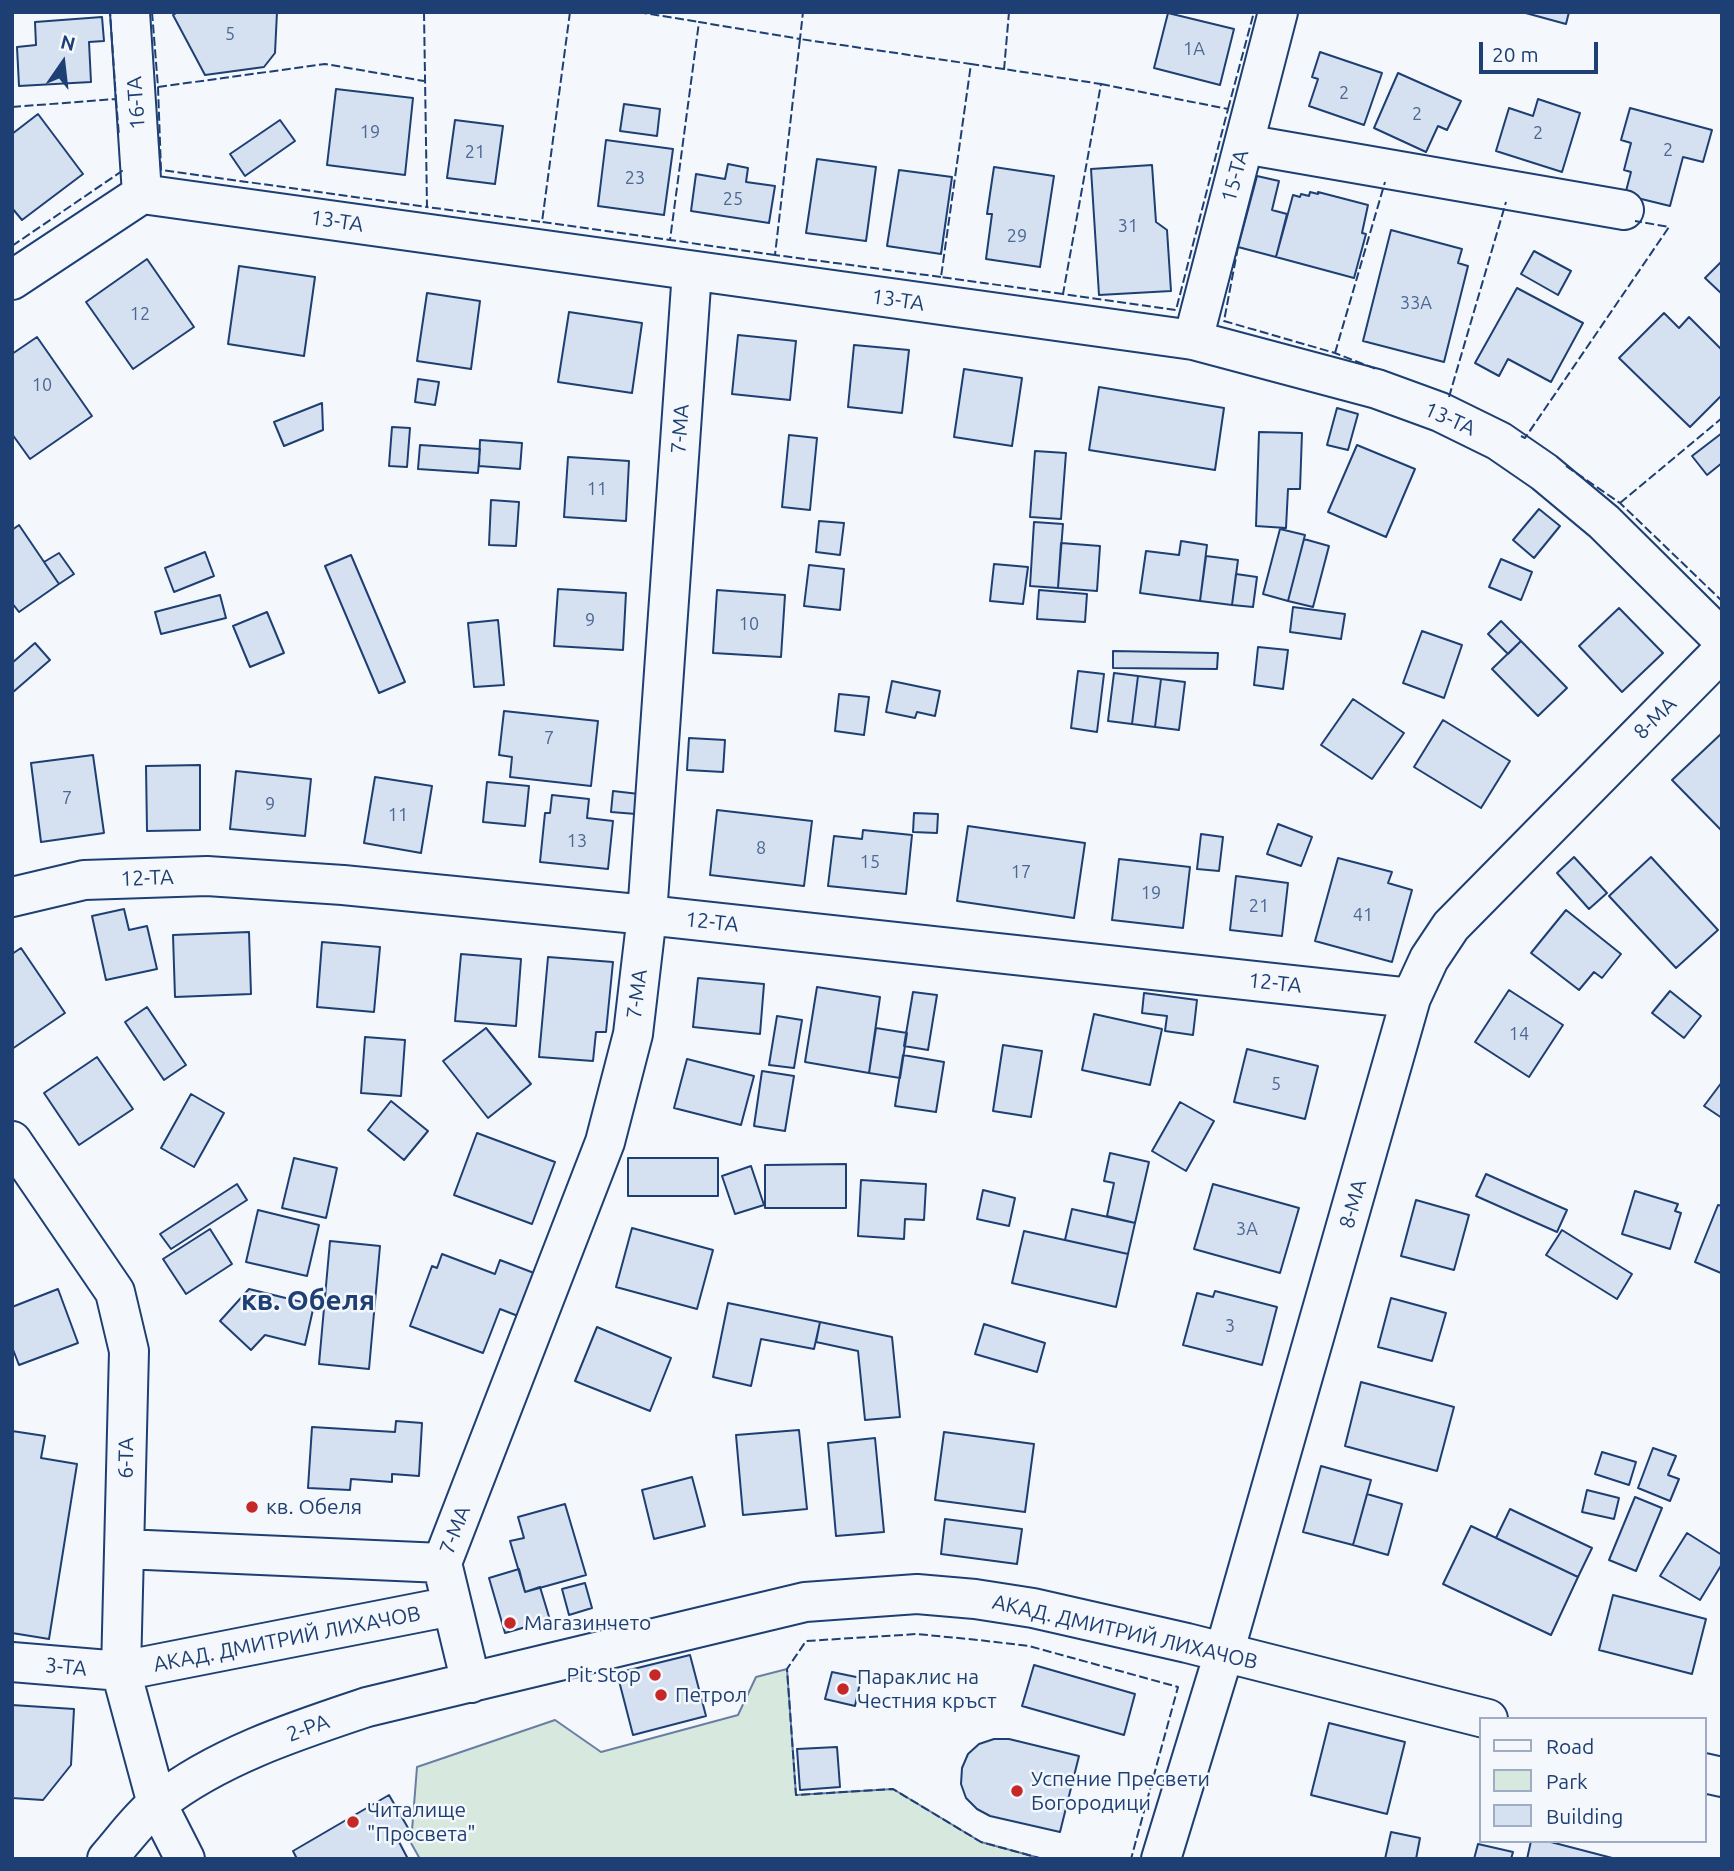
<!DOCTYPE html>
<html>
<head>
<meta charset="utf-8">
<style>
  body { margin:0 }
  #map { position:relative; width:1734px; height:1871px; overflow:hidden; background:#f4f7fb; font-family:Ubuntu,sans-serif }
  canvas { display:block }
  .frame { position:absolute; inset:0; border:14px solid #1d3f73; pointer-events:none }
  .legend { position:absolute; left:1479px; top:1717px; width:228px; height:126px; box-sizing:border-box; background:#f4f7fb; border:2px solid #9eadc5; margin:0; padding:9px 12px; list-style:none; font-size:21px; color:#1d3f73 }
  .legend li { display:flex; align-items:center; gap:14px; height:35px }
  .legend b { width:35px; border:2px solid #9eadc5 }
  .north { position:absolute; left:28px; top:28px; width:70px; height:70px; -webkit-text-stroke:5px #f4f7fb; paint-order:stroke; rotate:14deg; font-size:19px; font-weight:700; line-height:28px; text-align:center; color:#1d3f73 }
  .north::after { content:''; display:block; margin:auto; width:24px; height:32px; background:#1d3f73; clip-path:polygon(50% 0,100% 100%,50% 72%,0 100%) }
  .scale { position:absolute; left:1479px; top:42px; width:119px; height:32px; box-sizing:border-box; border:4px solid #1d3f73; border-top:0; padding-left:9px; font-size:21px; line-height:24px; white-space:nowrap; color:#1d3f73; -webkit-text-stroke:5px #f4f7fb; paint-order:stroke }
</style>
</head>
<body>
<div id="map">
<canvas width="1734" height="1871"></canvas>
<div class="frame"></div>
<ul class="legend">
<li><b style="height:9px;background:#f4f7fb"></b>Road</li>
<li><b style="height:19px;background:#d7e8df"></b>Park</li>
<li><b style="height:19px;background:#d5e0f0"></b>Building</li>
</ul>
<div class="north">N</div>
<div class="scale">20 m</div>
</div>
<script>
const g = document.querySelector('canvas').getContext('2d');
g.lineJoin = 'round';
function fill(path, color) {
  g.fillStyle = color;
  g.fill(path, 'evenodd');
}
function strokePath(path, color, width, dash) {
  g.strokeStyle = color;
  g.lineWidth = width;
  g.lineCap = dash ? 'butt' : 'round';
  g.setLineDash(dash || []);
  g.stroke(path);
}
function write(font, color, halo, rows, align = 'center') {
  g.font = font + ' Ubuntu,sans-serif';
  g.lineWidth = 5;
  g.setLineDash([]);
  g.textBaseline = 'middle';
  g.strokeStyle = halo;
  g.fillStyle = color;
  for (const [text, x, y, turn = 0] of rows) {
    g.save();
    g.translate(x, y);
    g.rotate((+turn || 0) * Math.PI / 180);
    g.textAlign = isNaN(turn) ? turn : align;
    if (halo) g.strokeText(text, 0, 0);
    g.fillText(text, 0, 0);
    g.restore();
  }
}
const green = new Path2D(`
  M787,1669L796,1795L893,1789L981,1842L1043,1859H420L411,1843L417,1767L555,1720L601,1752L738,1715L756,1677Z`);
fill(green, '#d7e8df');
strokePath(green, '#687fa3', 2);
const building = new Path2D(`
  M178,12H277L275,53L264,67L205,75L173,15Z
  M1522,12H1569L1566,24Z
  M1168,13L1234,29L1220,85L1154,68Z
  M102,17L104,41L89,42L91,82L19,86L17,47L36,45L35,22Z
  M1320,52L1382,73L1364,125L1309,106L1318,79L1312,77Z
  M1398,73L1461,101L1447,130L1438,126L1426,152L1374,128Z
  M336,89L413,98L405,175L327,165Z
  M1538,99L1580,113L1562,172L1496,151L1509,108L1533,116Z
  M624,104L660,109L657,136L620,131Z
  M1630,108L1712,130L1703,162L1683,157L1670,206L1625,195L1631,172L1624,170L1631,143L1621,140Z
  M38,114L83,174L22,220L12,208V134Z
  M280,120L295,141L245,176L230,154Z
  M455,120L503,126L495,184L447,178Z
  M606,140L673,149L664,215L598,206Z
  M817,159L876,167L866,241L806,233Z
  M728,164L748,168L746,182L775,186L769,223L691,211L696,174L725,179Z
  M1152,165L1156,222L1167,230L1171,291L1099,295L1091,169Z
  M994,167L1054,176L1040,267L986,259L992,214H987Z
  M899,170L952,177L941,254L887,246Z
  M1257,176L1279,181L1272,210L1287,214L1276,257L1238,247Z
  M1310,192L1318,194V192L1368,205L1362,233L1366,234L1354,278L1276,257L1293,195L1300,197L1301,194L1309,196Z
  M1391,230L1462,249L1458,263L1468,266L1444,362L1363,341Z
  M1534,251L1571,271L1558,295L1521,274Z
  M147,259L194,327L133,369L86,302Z
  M1722,261V294L1705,278Z
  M239,266L315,277L304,356L228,344Z
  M1517,288L1583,323L1551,382L1508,359L1499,376L1475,363Z
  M427,293L480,301L471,369L417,361Z
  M569,312L642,323L632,393L558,382Z
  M1664,313L1679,328L1689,317L1722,350V395L1690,427L1619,358Z
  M738,335L796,341L790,400L732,394Z
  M37,337L92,416L30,459L12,434V354Z
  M854,345L909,350L902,413L848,407Z
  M964,369L1022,378L1012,446L954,437Z
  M418,379L439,382L435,405L415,402Z
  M1099,387L1224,408L1215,470L1089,450Z
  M322,403L323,430L284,446L274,422Z
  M1337,408L1358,414L1348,450L1327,445Z
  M392,427L410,428L407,467L389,466Z
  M1259,432L1302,433L1300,489H1288L1286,528L1256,526Z
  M1722,433V463L1707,475L1692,456Z
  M789,435L817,438L810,510L782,507Z
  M480,440L522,443L520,469L479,466Z
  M420,445L480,449L478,473L418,469Z
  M1357,445L1415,469L1386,537L1328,512Z
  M1035,451L1066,453L1061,519L1030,517Z
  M568,457L629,461L626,521L564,517Z
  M491,500L519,502L516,546L489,545Z
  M1539,509L1560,526L1534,558L1513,540Z
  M819,521L844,523L840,555L816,552Z
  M1034,522L1063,524L1058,588L1030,586Z
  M19,525L59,584L19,612L12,603V530Z
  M1280,529L1305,535L1288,601L1263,594Z
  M1304,539L1329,546L1313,607L1288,601Z
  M1181,541L1207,545L1200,601L1140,593L1146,551L1179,555Z
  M1061,543L1100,546L1097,591L1058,588Z
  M205,552L214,576L174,592L165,568Z
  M59,553L74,574L59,584L44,562Z
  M351,555L405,682L379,693L325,566Z
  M1206,556L1238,560L1232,605L1200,601Z
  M1501,559L1532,572L1521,600L1489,587Z
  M994,564L1028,567L1023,604L990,601Z
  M809,565L844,569L840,610L804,606Z
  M1236,574L1257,577L1253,607L1232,605Z
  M558,589L626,593L623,650L554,646Z
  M717,590L785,595L781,657L713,653Z
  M1039,590L1087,594L1085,622L1037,619Z
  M220,595L226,618L161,634L155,612Z
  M1293,607L1345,614L1341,639L1290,632Z
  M1619,608L1663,653L1622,692L1579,646Z
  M267,612L284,653L250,667L233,626Z
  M498,620L504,685L474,687L468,623Z
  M1501,621L1521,641L1508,654L1488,634Z
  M1422,631L1462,645L1444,698L1403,683Z
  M1521,641L1567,688L1538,716L1492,669Z
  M35,643L50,660L12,693V663Z
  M1258,647L1288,650L1283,689L1254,685Z
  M1113,651L1218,653L1217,669L1113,668Z
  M1078,671L1104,674L1097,732L1071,728Z
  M1114,673L1138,676L1132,724L1108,721Z
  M1138,676L1161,679L1155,727L1132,724Z
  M1161,679L1185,682L1179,730L1155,727Z
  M892,681L940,691L935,716L917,712L915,718L886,712Z
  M839,694L869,697L864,735L835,731Z
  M1353,699L1404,733L1372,779L1321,745Z
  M504,711L598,721L591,786L510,777L512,757L499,755Z
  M1443,720L1510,761L1481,808L1414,767Z
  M1722,733V831L1672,780Z
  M689,738L725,740L723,772L687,770Z
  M93,755L104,833L41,842L31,763Z
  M200,765V830L147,831L146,766Z
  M236,771L311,779L305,836L230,829Z
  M375,777L432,786L421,853L364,843Z
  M487,782L529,786L525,826L483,822Z
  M613,791L639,794L636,814L611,812Z
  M552,795L589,799L587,818L613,821L608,869L540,862L545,813H550Z
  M717,810L812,821L804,886L710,875Z
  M914,813L938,814L937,833L913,832Z
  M1278,824L1312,837L1301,866L1267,854Z
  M968,826L1085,843L1074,918L957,901Z
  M863,830L912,835L906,894L828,886L834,836L862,839Z
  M1201,834L1223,837L1219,871L1197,869Z
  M1574,857L1607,893L1589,909L1557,873Z
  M1651,857L1718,930L1676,968L1609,896Z
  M1338,858L1392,872L1388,883L1412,890L1392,962L1315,941Z
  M1119,859L1190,867L1183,928L1112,920Z
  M1236,876L1288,883L1282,936L1230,930Z
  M124,909L129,930L147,926L157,969L106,980L92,916Z
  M1566,910L1621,954L1602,978L1594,972L1579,990L1531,953Z
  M249,932L251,994L175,997L173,935Z
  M322,942L380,947L374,1012L317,1007Z
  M21,948L65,1013L12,1049V954Z
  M461,954L521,959L516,1026L455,1021Z
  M548,957L613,962L606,1032H596L593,1061L539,1057Z
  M698,978L764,984L760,1034L693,1027Z
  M817,987L880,997L869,1073L805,1062Z
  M1509,990L1563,1025L1529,1077L1475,1042Z
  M1670,991L1701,1016L1684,1038L1652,1013Z
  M913,992L937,995L928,1050L904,1046Z
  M1144,993L1197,1000L1193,1035L1165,1031L1167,1016L1142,1013Z
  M147,1007L186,1065L164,1080L125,1022Z
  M1094,1014L1162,1029L1150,1085L1082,1070Z
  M777,1016L802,1020L794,1068L769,1065Z
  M486,1028L531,1084L488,1118L443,1061Z
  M876,1028L907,1033L900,1078L869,1073Z
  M365,1037L405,1040L401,1096L361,1093Z
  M1003,1045L1042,1051L1031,1117L993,1111Z
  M1247,1049L1318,1066L1305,1119L1234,1102Z
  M903,1055L944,1062L936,1112L895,1106Z
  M97,1057L133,1109L79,1145L44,1093Z
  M687,1059L754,1076L741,1125L674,1108Z
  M762,1071L794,1076L785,1131L754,1126Z
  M1722,1082V1118L1704,1106Z
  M191,1094L224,1113L194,1167L161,1148Z
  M391,1101L428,1131L404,1160L368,1130Z
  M1180,1102L1214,1121L1186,1171L1152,1151Z
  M477,1133L555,1162L532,1224L454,1195Z
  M1110,1153L1149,1162L1135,1223L1107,1216L1114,1183L1104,1181Z
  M294,1158L337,1168L326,1218L282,1208Z
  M628,1158H718V1196H628Z
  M846,1164V1208H765V1165Z
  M751,1166L764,1205L735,1214L722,1176Z
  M1486,1174L1567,1210L1557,1232L1476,1196Z
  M861,1180L926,1184L924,1220L905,1219L904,1239L858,1236Z
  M237,1184L247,1200L171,1249L160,1234Z
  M1213,1184L1299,1208L1280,1273L1194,1249Z
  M983,1190L1015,1198L1009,1226L977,1219Z
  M1635,1191L1678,1204L1675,1211L1681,1213L1670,1249L1622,1234Z
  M1416,1200L1469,1215L1454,1270L1401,1256Z
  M1718,1205L1722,1206L1721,1273L1695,1262Z
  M1072,1209L1135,1223L1128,1254L1065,1240Z
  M258,1210L319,1225L307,1276L246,1262Z
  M632,1228L713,1250L697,1309L616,1287Z
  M210,1229L232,1264L186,1294L163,1259Z
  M1562,1230L1632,1274L1617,1299L1546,1255Z
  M1024,1231L1128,1254L1116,1307L1012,1283Z
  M330,1241L380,1246L369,1369L319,1364Z
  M442,1254L495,1274L500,1260L534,1273L518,1316L500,1309L483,1353L410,1326L432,1266L437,1268Z
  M58,1289L78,1343L19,1365L12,1347V1307Z
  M249,1289L314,1305L305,1345L265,1335L251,1350L220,1321Z
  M1215,1291L1277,1307L1262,1365L1183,1345L1197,1293L1213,1297Z
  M1391,1298L1446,1313L1432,1361L1378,1347Z
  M728,1303L820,1322L814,1349L761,1339L751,1386L713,1377Z
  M820,1322L892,1337L900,1417L865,1420L858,1351L816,1342Z
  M984,1324L1045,1343L1037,1372L975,1354Z
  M597,1327L671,1358L650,1411L575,1381Z
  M1361,1382L1454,1407L1437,1471L1345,1446Z
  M396,1421L422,1423L419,1476L392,1474V1482L351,1479L350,1490L308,1488L312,1427L395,1432Z
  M799,1430L807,1509L743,1515L736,1435Z
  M12,1431L45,1436L41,1458L77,1464L49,1639L12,1633Z
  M944,1432L1034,1444L1025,1512L935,1500Z
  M875,1438L884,1532L836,1536L828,1443Z
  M1653,1448L1676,1456L1668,1475L1679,1479L1670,1501L1638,1488Z
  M1602,1452L1636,1462L1629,1485L1595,1474Z
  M1321,1466L1371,1480L1353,1545L1303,1532Z
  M692,1477L705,1526L654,1539L642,1490Z
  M1587,1490L1619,1498L1614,1519L1582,1512Z
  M1367,1494L1402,1504L1388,1555L1353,1545Z
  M1635,1497L1662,1508L1636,1571L1609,1560Z
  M565,1504L586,1575L525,1592L510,1541L524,1538L518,1517Z
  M1510,1509L1592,1548L1578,1577L1496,1538Z
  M945,1519L1022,1529L1017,1564L941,1554Z
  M1471,1526L1578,1577L1551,1635L1443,1584Z
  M1687,1533L1722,1555V1564L1700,1600L1660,1576Z
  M519,1569L525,1592L540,1587L550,1620L505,1633L489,1578Z
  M585,1583L592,1608L569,1615L562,1589Z
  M1613,1595L1706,1619L1692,1674L1599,1650Z
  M690,1655L706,1716L633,1735L617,1673Z
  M1034,1665L1135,1694L1124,1735L1022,1706Z
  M832,1672L861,1678L855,1706L825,1699Z
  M12,1705L74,1709L71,1765L43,1800L12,1798Z
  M1329,1723L1405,1742L1387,1814L1311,1795Z
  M994,1739H1009L1079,1756L1060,1832L990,1816L977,1809L966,1798L961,1784L962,1768L968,1754L979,1744Z
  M837,1747L840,1787L800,1790L797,1749Z
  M389,1795L411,1833L398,1840L408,1859H297L293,1851Z
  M1391,1832L1420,1838L1416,1859H1385Z
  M1531,1841H1547L1616,1859H1527Z
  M1478,1844L1513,1852L1511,1859H1474Z`);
fill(building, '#d5e0f0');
strokePath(building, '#1d3f73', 2);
const minor = new Path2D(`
  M130,12L142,194
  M1244,144L1624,210
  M12,280L142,194L1193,340L1377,389L1440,412L1499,441L1544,472L1604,522L1722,639
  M1193,340L1278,12
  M12,897L84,880L207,876L343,885L647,915L1411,998
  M12,1141L115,1292L129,1351L121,1671L157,1804L185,1859
  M124,1549L442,1563
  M12,1662L121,1671L452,1606
  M471,1683L442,1563L605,1142L633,1034L647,915L692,271
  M1704,1773L1722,1777
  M107,1859C123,1841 139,1818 158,1803C218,1756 295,1731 367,1707L805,1602L917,1594L975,1599L1033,1608L1187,1643L1488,1719
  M1161,1859L1224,1653L1411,998L1429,959L1451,926L1722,651`);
strokePath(minor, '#1d3f73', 42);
strokePath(minor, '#f4f7fb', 38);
strokePath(new Path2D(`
  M152,12L158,87L161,170L427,207
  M424,12L427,207L542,222
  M570,12L542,222L670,240
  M638,12L699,22
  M1004,70L1009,12
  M1101,84L1228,109L1176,310L1063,294Z
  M158,87L325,64L424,81
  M116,99L119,136
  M12,107L116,99L110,12
  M1228,109L1254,12
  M12,246L122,171L121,167
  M1238,247L1224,321L1335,353L1376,369
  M775,255L670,240L699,22L800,39L803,12
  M941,277L775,255L800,39L971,64
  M1063,294L941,277L971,64L1101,84
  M1335,353L1385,182
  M1449,397L1506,202
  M1521,436L1525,438L1669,227L1635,221
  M1566,466L1620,503L1722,601
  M1620,503L1722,418
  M1043,1859L981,1842L893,1789L796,1795L787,1669L806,1641L917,1634L978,1640L1029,1646L1178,1687L1131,1859`), '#1d3f73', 2, [9, 3.5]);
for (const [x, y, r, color] of [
  [252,1507,7,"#c62828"],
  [510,1623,7,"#c62828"],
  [655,1675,7,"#c62828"],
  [843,1689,7,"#c62828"],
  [661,1695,7,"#c62828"],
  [1017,1791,7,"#c62828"],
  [353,1822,7,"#c62828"]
]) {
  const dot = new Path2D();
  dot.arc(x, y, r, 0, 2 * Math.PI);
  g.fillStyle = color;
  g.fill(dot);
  strokePath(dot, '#f4f7fb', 2.5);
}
write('18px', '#4b6792', null, [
  ["5",230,34],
  ["1А",1194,49],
  ["2",1344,93],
  ["2",1417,114],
  ["19",370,132],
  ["2",1538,133],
  ["2",1668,150],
  ["21",475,152],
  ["23",635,178],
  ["25",733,199],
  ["31",1128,226],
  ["29",1017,236],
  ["33А",1416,303],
  ["12",140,314],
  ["10",42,385],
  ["11",597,489],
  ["9",590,620],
  ["10",749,624],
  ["7",549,738],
  ["7",67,798],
  ["9",270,804],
  ["11",398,815],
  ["13",577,841],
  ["8",761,848],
  ["15",870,862],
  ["17",1021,872],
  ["19",1151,893],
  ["21",1259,906],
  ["41",1363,915],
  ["14",1519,1034],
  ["5",1276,1084],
  ["3А",1247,1229],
  ["3",1230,1326]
]);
write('21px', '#1d3f73', '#f4f7fb', [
  ["16-ТА",136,103,-94],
  ["15-ТА",1235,176,-75],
  ["13-ТА",337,221,8],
  ["13-ТА",898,300,8],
  ["13-ТА",1450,419,24],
  ["7-МА",680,429,-86],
  ["8-МА",1655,718,-45],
  ["12-ТА",147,878,-2],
  ["12-ТА",712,922,6],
  ["12-ТА",1275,983,6],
  ["7-МА",637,994,-83],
  ["8-МА",1353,1204,-74],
  ["6-ТА",126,1458,-89],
  ["7-МА",455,1530,-69],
  ["АКАД. ДМИТРИЙ ЛИХАЧОВ",1125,1632,13],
  ["АКАД. ДМИТРИЙ ЛИХАЧОВ",287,1639,-11],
  ["3-ТА",66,1667,5],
  ["2-РА",308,1728,-20]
]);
write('21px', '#1d3f73', '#f4f7fb', [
  ["кв. Обеля",266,1507],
  ["Магазинчето",524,1623],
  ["Pit Stop",641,1675,"right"],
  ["Параклис на",857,1677],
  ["Честния кръст",857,1701],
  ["Петрол",675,1695],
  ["Успение Пресвети",1031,1779],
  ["Богородици",1031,1803],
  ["Читалище",367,1810],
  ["\"Просвета\"",367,1834]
], 'left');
write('bold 28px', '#1d3f73', '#f4f7fb', [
  ["кв. Обеля",308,1301]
]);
</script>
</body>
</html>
